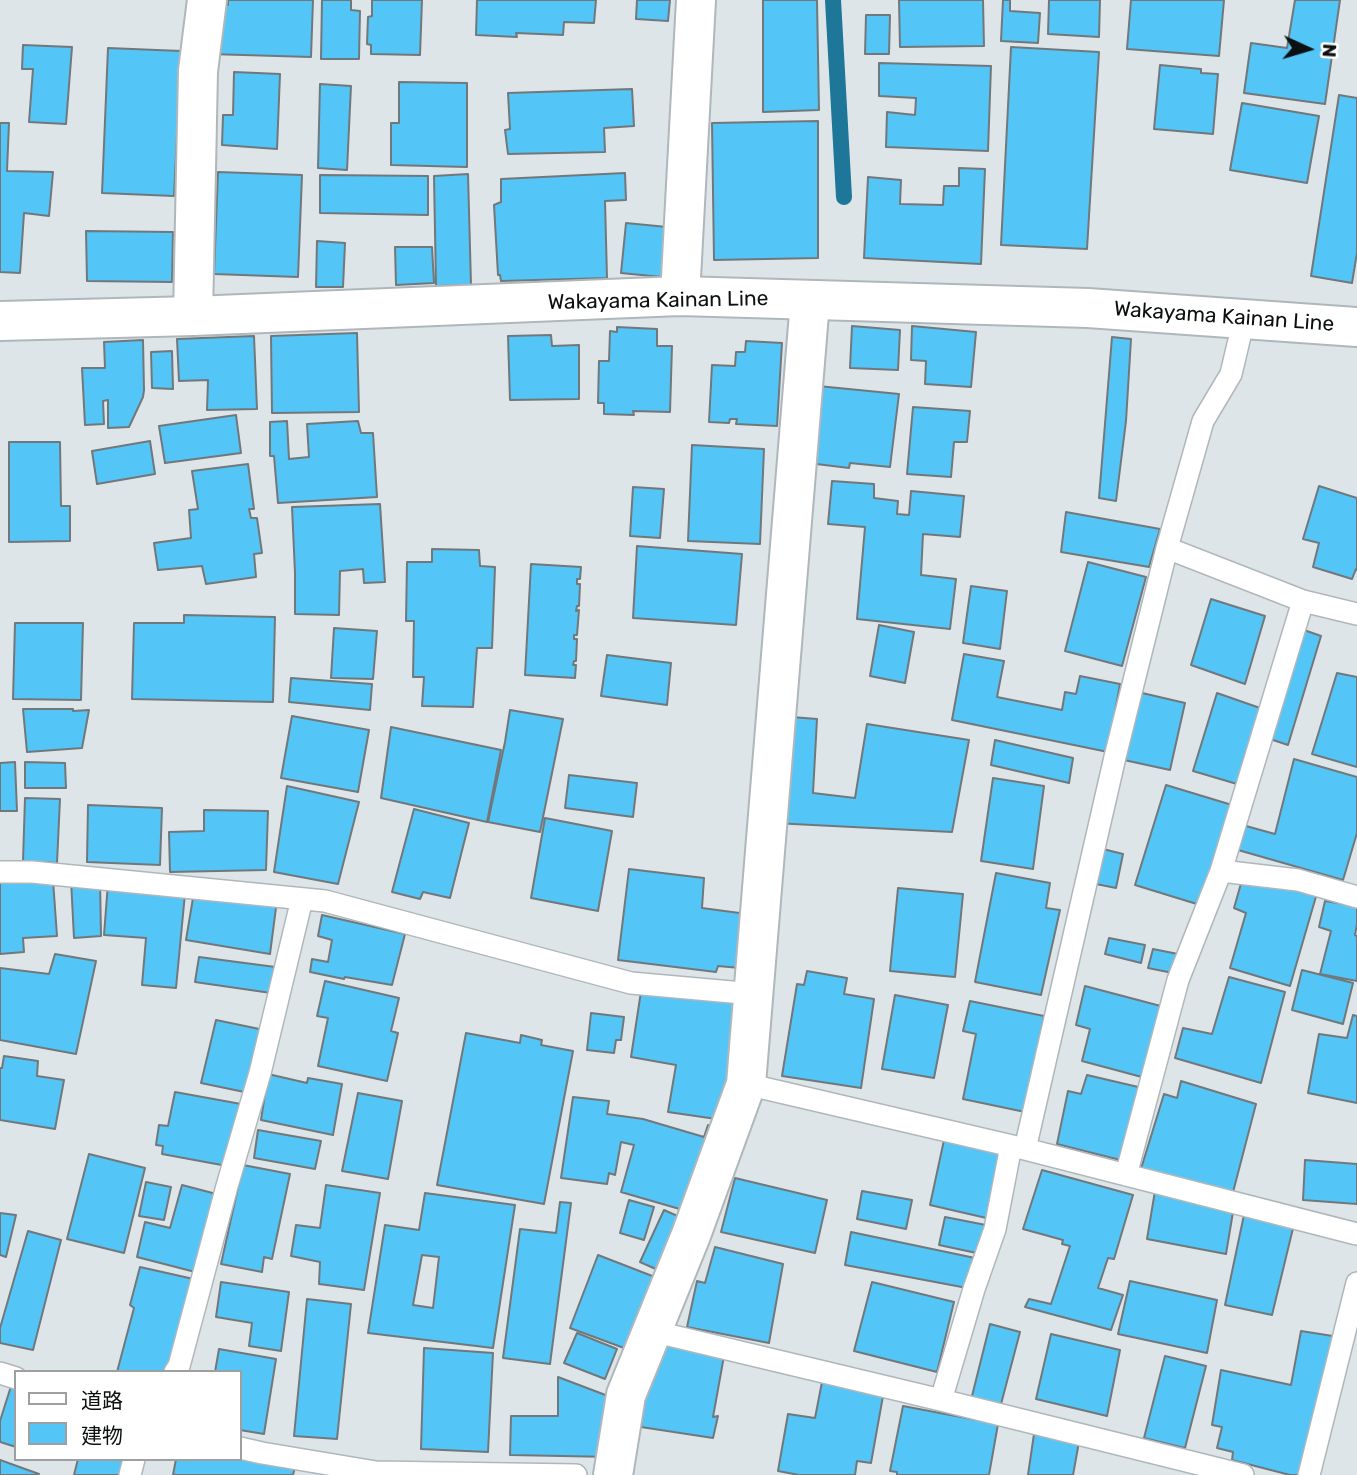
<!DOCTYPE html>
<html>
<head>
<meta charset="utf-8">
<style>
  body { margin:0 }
  #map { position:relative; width:1357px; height:1475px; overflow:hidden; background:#dde5e9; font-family:Rubik,"Noto Sans JP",sans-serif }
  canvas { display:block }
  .legend { position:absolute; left:14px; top:1370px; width:228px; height:91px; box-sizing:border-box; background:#fff; border:2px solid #9e9fa0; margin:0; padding:9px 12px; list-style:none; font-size:21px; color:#0d1011 }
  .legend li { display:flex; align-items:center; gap:14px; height:35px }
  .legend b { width:35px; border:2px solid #9e9fa0 }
  .north { position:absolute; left:1273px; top:14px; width:70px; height:70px; -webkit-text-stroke:5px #fff; paint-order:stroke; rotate:94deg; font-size:19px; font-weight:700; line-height:28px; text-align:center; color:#0d1011 }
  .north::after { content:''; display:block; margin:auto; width:24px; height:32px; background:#0d1011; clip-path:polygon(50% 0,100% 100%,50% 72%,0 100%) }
</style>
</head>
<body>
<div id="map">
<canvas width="1357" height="1475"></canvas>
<ul class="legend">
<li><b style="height:9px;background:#fff"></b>道路</li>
<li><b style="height:19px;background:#54c5f7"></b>建物</li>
</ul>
<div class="north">N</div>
</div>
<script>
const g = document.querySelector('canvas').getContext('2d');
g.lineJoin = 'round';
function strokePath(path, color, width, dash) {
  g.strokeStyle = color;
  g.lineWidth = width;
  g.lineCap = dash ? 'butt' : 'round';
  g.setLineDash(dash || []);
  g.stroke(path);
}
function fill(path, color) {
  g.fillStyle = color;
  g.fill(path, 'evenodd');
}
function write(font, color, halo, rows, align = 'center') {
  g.font = font + ' Rubik,sans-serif';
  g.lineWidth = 6;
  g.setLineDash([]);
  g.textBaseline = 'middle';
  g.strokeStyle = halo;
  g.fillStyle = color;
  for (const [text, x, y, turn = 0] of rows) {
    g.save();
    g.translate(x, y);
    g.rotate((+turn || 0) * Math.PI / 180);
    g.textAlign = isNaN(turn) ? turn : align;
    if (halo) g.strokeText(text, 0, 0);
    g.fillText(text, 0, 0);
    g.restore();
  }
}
strokePath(new Path2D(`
  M833,0L844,197`), '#1e7698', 16);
const building = new Path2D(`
  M228,0H313L311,57L209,54L219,5H228Z
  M322,0H351V10L360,11L359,59H321Z
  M372,0H422L420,55L371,54V45L367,44L368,17L372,16Z
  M477,0H596L594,23L564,22L563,35L516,33L517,37L476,35Z
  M637,0H670L668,21L636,19Z
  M763,0H817L819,110L763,112Z
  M899,0H983L984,46L900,47Z
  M1003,0H1010V11L1040,13L1038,43L1001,41Z
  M1049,0H1100L1099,37L1048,34Z
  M1131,0H1224L1219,56L1127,49Z
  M1295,0H1340L1325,104L1244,93L1251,43L1287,48Z
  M866,15H890L889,54H865Z
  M23,45L72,47L66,124L29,122L33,69H22Z
  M1011,47L1099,52L1087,249L1001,245Z
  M108,48L181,51L174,196L102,193Z
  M879,63L991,66L988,151L886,147L887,112L915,115L916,98L879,96Z
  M1160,65L1201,69V73L1218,74L1213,134L1154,129Z
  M234,72L280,74L277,149L222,145L223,115H233Z
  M399,82L467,83V167L391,165V123H399Z
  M320,84L351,86L347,170L318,168Z
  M632,89L634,126L604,128L605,152L508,154L505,130L510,129L508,93Z
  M1339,95L1357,98V253L1352,283L1311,276Z
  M1242,103L1319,116L1307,183L1230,170Z
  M818,121V258L714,260L712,123Z
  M0,123H9L7,171L53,172L49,216L24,213L20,273L0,272Z
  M959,168L985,169L981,264L864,258L868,177L901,180L900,204L943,205L944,186H959Z
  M218,172L302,175L298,277L214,274Z
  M625,173L626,200L605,201L607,278L501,281L500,275H498L494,205L501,202V179Z
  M468,174L471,285L436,286L434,176Z
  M320,175L428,176V215L320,213Z
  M626,223L667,227L662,277L621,273Z
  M86,231L173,232L172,282L87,281Z
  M317,241L345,243L343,287H316Z
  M395,247H432L434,283L396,285Z
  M852,326L900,330L898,370L850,368Z
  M912,326L976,332L971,387L925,384L926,361L911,360Z
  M617,327L657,329V346H672L670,412L633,411L634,415L604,414V403H598L599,361H609L610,331L617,332Z
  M357,333L359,412L272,413L271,336Z
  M551,335L552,346L579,345V399L510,400L508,336Z
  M254,336L257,409L207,410L208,380L179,381L177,339Z
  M1112,337L1131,339L1126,421L1116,501L1099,498Z
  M143,340L144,390L143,397L129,427L108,428V400L103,401L104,424L85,425L82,368H105L104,342Z
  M746,341L782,343L777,426L736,424L737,419H730L729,423L709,422L712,365L735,366L736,352H745Z
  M172,351L173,389L152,388L151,352Z
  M808,385L899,394L890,467L850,463L849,468L800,462Z
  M913,407L970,411L967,442H954L951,477L907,474Z
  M236,415L241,453L165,463L159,426Z
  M287,421L289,459L309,457L307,424L358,421L361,433H373L377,497L278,503L274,456H270V422Z
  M150,441L155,474L97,484L92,451Z
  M9,442H60L61,506H70V541L9,542Z
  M692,445L764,449L760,544L688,541Z
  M248,464L254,509H249L251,518H257L262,553L254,554L256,577L206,584L202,566L158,570L154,543L191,538L189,510L198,509L192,471Z
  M832,481L874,484V498L898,501L897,514L909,515L911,491L964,496L960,537L923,534L921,575L956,579L950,629L857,619L865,527L828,524Z
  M1319,486L1357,498V570L1356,569L1352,579L1313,567L1319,543L1303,539Z
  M633,487L664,489L660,538L630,536Z
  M380,504L385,582L364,583L363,569L340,571L339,615L295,614V573L292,507Z
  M1066,512L1160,529L1149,567L1061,552Z
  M637,546L742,554L736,625L633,618Z
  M432,549L479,550L480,566L495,567L492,648H477L473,707L422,706L424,677H413L414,621H406L407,562H432Z
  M1088,562L1146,577L1122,666L1065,651Z
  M531,564L581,567L580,579H577V584H580L579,606H577L576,611L579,610L577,635H574V639H577L576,661H574L573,665H576L575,678L525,675Z
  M971,586L1007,591L1000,649L963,643Z
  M1211,599L1265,616L1245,684L1191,665Z
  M184,615L275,617L273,702L132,699L134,623H184Z
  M15,623H83L81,700L13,699Z
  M879,625L914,632L905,683L870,676Z
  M334,628L377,631L373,679L331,678Z
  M1304,630L1321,636L1288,745L1270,739Z
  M964,654L1004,661L997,697L1062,710L1065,692L1076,694L1080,676L1120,684L1108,752L952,720Z
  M607,655L671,663L667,705L601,696Z
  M1337,673L1357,677V767L1312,754Z
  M291,678L372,684L370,710L289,702Z
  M1138,692L1185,703L1170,770L1124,760Z
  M1217,693L1260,708L1237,784L1193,771Z
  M23,709H73V711L89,710L82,748L27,752Z
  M510,710L563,719L540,832L488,822L505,742Z
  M292,716L369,730L358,792L281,778Z
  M779,716L817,719L813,793L855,798L867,724L969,740L952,832L773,823Z
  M391,727L501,750L487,822L381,798Z
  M995,740L1073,758L1069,783L991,765Z
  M1294,759L1357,777V833L1343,880L1238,850L1246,826L1275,834Z
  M15,762L17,811H0V763Z
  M25,762L65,763L66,788H25Z
  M569,775L637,783L633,817L565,808Z
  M993,778L1044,786L1033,869L981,861Z
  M1166,785L1232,805L1200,905L1135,885Z
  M287,786L359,802L338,884L274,872Z
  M25,798L60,799L57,863L23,861Z
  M88,805L162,808L160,865L87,862Z
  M414,809L469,823L450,898L423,892L420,899L392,892Z
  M204,810L268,811L266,870L170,872L169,832L204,831Z
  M545,818L612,831L598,911L531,898Z
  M1103,849L1123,854L1116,888L1096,884Z
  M629,869L704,878L702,908L747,914L740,968L718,966L716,972L618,960Z
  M996,873L1050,883L1046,908L1060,910L1041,995L975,982Z
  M1244,873L1317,893L1290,986L1230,968L1246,913L1234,908Z
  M100,879L101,936L74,938L71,880Z
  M53,880L57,936L23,938L24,952L0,954V882Z
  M196,880L278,892L270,954L186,940Z
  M108,883H186L176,988L142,985L146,938L104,935Z
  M898,888L963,894L955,977L890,971Z
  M1325,901L1357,906V924L1355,935L1357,936V981L1320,974L1331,931L1319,927Z
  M322,915L405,934L392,985L345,977L344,979L310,972L312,959L328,962L332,940L318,936Z
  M1109,938L1145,945L1141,963L1105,954Z
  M1153,949L1183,955L1178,974L1148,968Z
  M55,954L96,961L76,1054L0,1040V968L49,974Z
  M199,957L283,968L278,994L195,982Z
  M1302,970L1353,983L1343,1024L1292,1010Z
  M807,971L847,978L844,994L874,999L861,1088L782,1076L797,984L804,985Z
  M1229,977L1285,992L1261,1083L1175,1058L1183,1028L1212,1034Z
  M325,981L399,998L391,1031L398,1033L387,1081L318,1066L328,1018L317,1016Z
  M642,985L749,999L723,1120L668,1112L676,1065L631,1057Z
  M1085,986L1172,1009L1153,1080L1082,1061L1090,1029L1076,1025Z
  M895,995L948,1005L934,1078L882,1069Z
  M970,1001L1044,1016L1025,1112L963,1099L976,1034L963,1031Z
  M591,1013L624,1017L621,1040H616L614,1053L587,1050Z
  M1353,1015L1357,1016V1103L1308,1093L1319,1034L1347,1038Z
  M216,1020L269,1031L254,1094L201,1083Z
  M466,1033L520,1043L521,1035L542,1040L541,1045L573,1051L544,1204L437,1185Z
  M4,1056L38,1061L37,1076L64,1080L55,1129L0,1120V1068H2Z
  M268,1074L307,1083L308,1078L342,1084L333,1135L261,1120Z
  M1087,1075L1151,1090L1132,1163L1057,1144L1068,1091L1081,1094Z
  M1181,1081L1256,1104L1232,1196L1140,1172L1164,1094L1177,1098Z
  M175,1092L241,1104L227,1166L162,1154L163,1146L156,1145L159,1125L168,1126Z
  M358,1093L402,1101L388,1179L342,1171Z
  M573,1097L609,1101L607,1114L643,1119L704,1137L708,1125L717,1130L690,1212L621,1192L634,1145L621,1142L615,1175L609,1173L607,1184L561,1178Z
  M258,1130L321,1141L315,1169L254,1158Z
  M944,1140L1008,1154L995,1220L930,1205Z
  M89,1154L145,1168L124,1253L67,1239Z
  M1305,1160L1357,1164V1204L1303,1200Z
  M243,1165L290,1174L272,1259L264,1257L262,1272L221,1264Z
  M1042,1170L1133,1195L1114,1259L1108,1258L1098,1288L1123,1295L1111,1330L1025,1307L1029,1299L1051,1304L1070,1246L1062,1244L1063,1240L1023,1229Z
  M735,1178L827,1200L815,1253L721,1232Z
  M146,1182L171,1187L164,1220L139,1216Z
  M182,1185L224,1196L203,1274L137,1257L145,1222L170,1228Z
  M326,1185L380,1193L364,1290L319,1284L320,1262L291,1256L296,1225L320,1228Z
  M862,1191L912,1200L906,1229L857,1219Z
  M1155,1191L1234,1206L1226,1254L1147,1239Z
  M425,1193L515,1205L493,1348L368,1333L385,1225L419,1230ZM422,1255L439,1257L433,1308L413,1305Z
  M629,1200L654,1207L644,1240L620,1233Z
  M560,1202L571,1203L550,1364L503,1358L520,1229L556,1233Z
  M664,1210L691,1222L667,1274L640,1262Z
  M1245,1210L1295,1220L1272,1315L1225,1305Z
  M0,1213L16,1215L6,1257L0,1255Z
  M945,1217L991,1226L986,1255L939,1245Z
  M28,1231L61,1240L33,1350L0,1343V1328Z
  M851,1232L975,1258L967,1288L845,1265Z
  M715,1247L783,1264L769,1343L687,1327L697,1281L705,1283Z
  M598,1255L660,1279L632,1351L570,1328Z
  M140,1267L198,1280L176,1372H117L134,1308L130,1305Z
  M1130,1281L1217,1300L1207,1353L1118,1334Z
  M221,1282L289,1292L281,1351L249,1346L252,1323L216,1317Z
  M872,1282L954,1302L937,1372L854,1351Z
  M307,1299L351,1304L337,1439L294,1436Z
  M990,1324L1020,1332L1000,1408L971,1400Z
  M1301,1331L1339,1337L1309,1475H1290L1232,1460L1233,1452L1217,1448L1222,1427L1212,1425L1221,1370L1291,1385Z
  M577,1333L617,1349L605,1379L564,1363Z
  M1051,1334L1120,1350L1107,1416L1036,1399Z
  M654,1340L724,1356L713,1417L718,1416L713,1438L641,1427Z
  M424,1348L493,1353L488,1452L421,1449Z
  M219,1349L276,1359L264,1434L240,1430V1372H215Z
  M1165,1356L1206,1366L1185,1448L1144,1438Z
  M558,1377L616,1399L613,1457L510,1455L511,1416H558Z
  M822,1382L883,1396L871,1463L857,1461L855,1475H799L778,1471L788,1414L815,1418Z
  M12,1383L16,1384V1447L0,1442V1421Z
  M903,1406L998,1424L989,1475H897V1472L890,1471Z
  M1034,1434L1079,1442L1073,1475H1028Z
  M240,1449L296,1463L293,1475H173L176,1459H240Z
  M78,1459H138L133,1475H74Z
  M0,1460L39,1474L38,1475H0Z`);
fill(building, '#54c5f7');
strokePath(building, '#71787b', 2);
const service = new Path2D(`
  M1167,548L1303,601L1357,614
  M1221,871L1298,880L1357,897
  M0,872H32L325,901L631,983L754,994
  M746,1084L1025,1149L1357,1234
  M1025,1149L1115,757L1167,548L1203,421L1231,374L1244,319
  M1126,1175L1178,980L1221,871L1303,601
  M652,1331L941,1400L1243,1475
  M175,1372L179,1366L227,1186L260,1073L302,899
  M0,1373L16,1378
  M941,1400L974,1289L995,1229L1011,1146
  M240,1448L262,1453L376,1472L576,1475
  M130,1475L134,1459
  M1309,1475L1357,1283`);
const minor = new Path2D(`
  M680,296L696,0
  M193,316L198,71L207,0
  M613,1475L626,1395L691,1235L746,1084L810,301`);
const secondary = new Path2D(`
  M0,321L193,316L680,296L1088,308L1357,327`);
strokePath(service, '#b0b7bb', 24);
strokePath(minor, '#b0b7bb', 42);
strokePath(secondary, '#b0b7bb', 42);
strokePath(service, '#fff', 21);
strokePath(minor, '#fff', 38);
strokePath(secondary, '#fff', 38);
write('21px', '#0d1011', '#fff', [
  ["Wakayama Kainan Line",658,301,-1],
  ["Wakayama Kainan Line",1224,317,4]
]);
</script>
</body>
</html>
